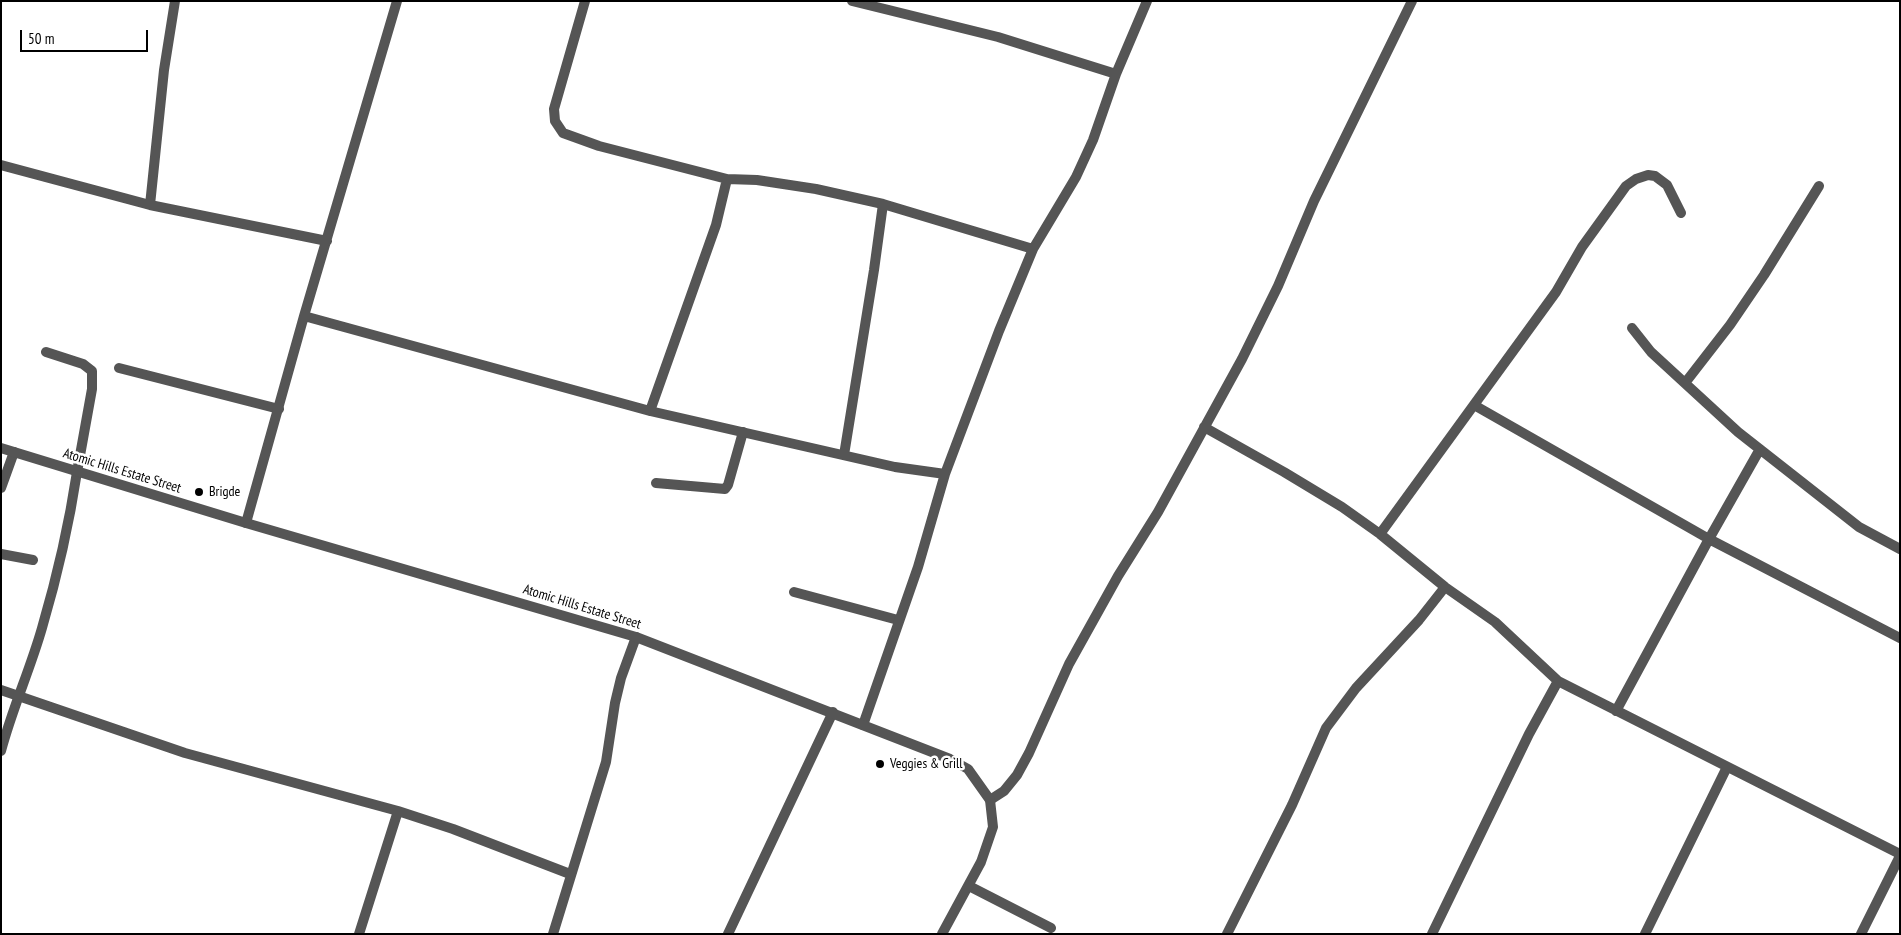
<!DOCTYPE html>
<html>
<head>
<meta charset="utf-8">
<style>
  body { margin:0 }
  #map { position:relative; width:1901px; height:935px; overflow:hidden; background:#fff; font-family:"PT Sans Narrow",sans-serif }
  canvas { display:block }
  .frame { position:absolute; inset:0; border:2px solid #000; pointer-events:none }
  .scale { position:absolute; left:20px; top:30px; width:128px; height:22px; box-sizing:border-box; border:2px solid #000; border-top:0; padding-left:6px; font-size:15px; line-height:18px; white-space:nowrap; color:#000; -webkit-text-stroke:4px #fff; paint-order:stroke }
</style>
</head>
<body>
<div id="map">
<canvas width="1901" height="935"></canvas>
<div class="frame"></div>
<div class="scale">50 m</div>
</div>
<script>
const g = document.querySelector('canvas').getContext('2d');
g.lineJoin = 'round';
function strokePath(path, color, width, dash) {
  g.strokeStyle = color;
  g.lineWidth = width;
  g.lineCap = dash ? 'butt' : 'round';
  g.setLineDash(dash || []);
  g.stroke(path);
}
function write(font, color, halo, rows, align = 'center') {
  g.font = font + ' "PT Sans Narrow",sans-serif';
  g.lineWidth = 5;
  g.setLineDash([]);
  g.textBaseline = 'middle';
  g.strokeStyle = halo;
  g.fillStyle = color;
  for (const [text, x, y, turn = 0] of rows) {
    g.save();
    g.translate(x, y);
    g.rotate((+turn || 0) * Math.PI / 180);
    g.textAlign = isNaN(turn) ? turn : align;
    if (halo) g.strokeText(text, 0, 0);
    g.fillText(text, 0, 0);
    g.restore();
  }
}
strokePath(new Path2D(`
  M46,352L83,364L92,371V389L77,472
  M119,368L279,409
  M656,483L725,489L728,485L743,432
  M1,488L14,452
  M1,554L33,560
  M794,592L898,620
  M969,886L1051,928`), '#555', 10);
strokePath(new Path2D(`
  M585,1L554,109L555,121L563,133L599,146L727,179L757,180L816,189L883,204L1033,249
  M852,1L998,37L1116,74
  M1,165L150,205L327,241
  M150,205L164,70L175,1
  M304,316L650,411L895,467L945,474
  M1632,328L1651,352L1738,432L1859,527L1900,549
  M1685,383L1730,325L1764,275L1819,186
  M1474,405L1709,539L1760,449
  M650,411L716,225L727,179
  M1204,427L1284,472L1342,507L1380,534L1445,587L1495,622L1558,681L1900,854
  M844,455L874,270L883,204
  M246,523L304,316L397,1
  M1380,534L1556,292L1582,247L1626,186L1636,179L1648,175L1655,176L1667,185L1681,213
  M1,690L185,753L398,811L453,829L570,874
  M1616,711L1709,539L1900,638
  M863,725L918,567L945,474L999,331L1033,249L1076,177L1093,140L1116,74L1147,1
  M1,751C12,709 30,670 42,628C57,577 69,525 77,472
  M990,800L1004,791L1017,775L1029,753L1069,664L1118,576L1158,512L1242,359L1278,286L1314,201L1412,1
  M359,934L398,811
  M553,934L606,762L615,703L621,678L636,637
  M728,934L833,712
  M1227,934L1292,805L1326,728L1356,688L1419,620L1445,587
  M1432,934L1529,734L1558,681
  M1645,934L1727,767
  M1861,934L1900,856`), '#555', 10);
strokePath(new Path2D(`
  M1,448L246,523L636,637L950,759L968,769L990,800L993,827L981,862L942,934`), '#555', 10);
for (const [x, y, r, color] of [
  [199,492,5,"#000"],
  [880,764,5,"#000"]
]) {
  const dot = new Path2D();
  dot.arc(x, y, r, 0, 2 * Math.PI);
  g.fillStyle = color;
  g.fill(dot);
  strokePath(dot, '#fff', 2);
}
write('14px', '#000', '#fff', [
  ["Atomic Hills Estate Street",122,471,17],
  ["Atomic Hills Estate Street",582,607,17]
]);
write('14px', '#000', '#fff', [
  ["Brigde",209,492],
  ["Veggies & Grill",890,764]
], 'left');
</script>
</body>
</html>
